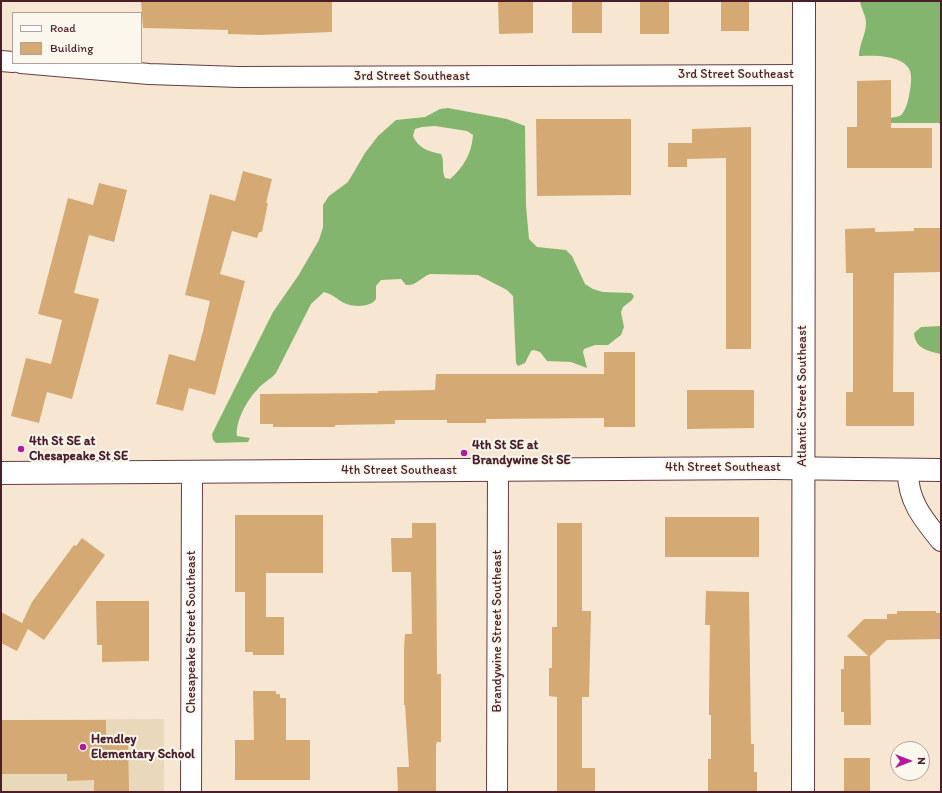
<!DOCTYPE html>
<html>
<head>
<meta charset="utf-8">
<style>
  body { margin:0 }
  #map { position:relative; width:942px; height:793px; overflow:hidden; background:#f7e7d2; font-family:Itim,sans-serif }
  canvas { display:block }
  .frame { position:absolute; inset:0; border:2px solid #4a1f2b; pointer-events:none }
  .legend { position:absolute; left:12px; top:12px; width:130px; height:52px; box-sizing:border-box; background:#fbf7ec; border:1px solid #b4a19f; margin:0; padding:5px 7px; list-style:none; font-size:12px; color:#4a1f2b }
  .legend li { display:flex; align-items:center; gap:8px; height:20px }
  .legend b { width:20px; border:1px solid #b4a19f }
  .north { position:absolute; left:890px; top:741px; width:40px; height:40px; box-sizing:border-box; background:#fbf7ec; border:1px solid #b4a19f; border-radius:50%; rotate:90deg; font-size:11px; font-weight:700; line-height:16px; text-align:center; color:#4a1f2b }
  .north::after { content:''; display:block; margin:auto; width:14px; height:18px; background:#b5179e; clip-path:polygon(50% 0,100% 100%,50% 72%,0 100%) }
</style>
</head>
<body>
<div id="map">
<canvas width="942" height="793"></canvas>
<div class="frame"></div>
<ul class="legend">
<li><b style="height:5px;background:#fff"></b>Road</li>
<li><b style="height:11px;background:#d5a973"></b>Building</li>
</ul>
<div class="north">N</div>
</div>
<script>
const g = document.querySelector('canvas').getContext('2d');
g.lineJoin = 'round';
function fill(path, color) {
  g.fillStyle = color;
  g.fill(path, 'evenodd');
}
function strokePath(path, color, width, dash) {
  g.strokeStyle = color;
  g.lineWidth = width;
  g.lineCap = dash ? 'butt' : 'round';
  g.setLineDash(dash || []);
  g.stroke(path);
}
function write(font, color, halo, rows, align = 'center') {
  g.font = font + ' Itim,sans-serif';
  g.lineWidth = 4;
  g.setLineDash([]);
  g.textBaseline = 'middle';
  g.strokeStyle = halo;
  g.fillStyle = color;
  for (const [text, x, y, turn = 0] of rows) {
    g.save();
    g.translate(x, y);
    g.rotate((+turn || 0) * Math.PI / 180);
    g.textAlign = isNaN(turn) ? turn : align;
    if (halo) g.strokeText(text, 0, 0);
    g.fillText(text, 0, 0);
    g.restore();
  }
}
fill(new Path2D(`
  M164,719V792H1V720Z`), '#ead8ba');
fill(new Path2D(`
  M860,1H941V126L939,123H889V119C893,116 899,118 902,114C907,108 909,97 910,90C911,85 912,76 910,71C905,55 873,55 859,56C859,44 866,35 866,23C866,15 861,9 860,1Z
  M448,108L507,119L525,126L526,206L529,239L537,247L566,250L572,256L585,284L593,289L603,292L631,293L634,296L632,300L623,307L621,312L624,327L621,335L608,345H595L584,349L583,352L587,368L571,362L547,361L540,352L534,350L531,351L525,363L518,366L516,363L513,296L507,290L478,275L430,274C421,277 417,286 406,285L401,279L381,280L376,286V299C370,308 353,307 344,303C337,299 332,294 324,292L311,304L276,373C270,380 262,383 257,390C247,400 235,422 237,436L250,438L248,442L216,443L213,440L212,434L273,312L298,276L319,240L323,227V205L329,196L348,182L365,153L378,136L396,120L425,117L440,109ZM435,126L467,131L473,135C472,153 463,168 450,179L445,178C441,170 445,161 441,154C428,151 419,149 413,136L415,129L422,127Z
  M941,326V354C927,351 915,348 914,333L921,327Z`), '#84b56e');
fill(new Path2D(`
  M141,1H332V32L260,35L228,34V30L143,28Z
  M498,1H533V33L499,34Z
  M572,1H602V33H572Z
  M640,1H669V34H640Z
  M721,1H749V31H721Z
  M891,80V128H932V168H847V127H857V81Z
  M536,119H631V195L537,196Z
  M751,127V349H726V158L687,159V167H668V143H692V129Z
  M243,171L272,179L266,203H268L262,232H259L257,238L232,231L220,274L245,281L215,395L189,388L183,411L156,404L169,354L195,361L203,331L210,301L185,295L210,194L235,201Z
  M99,183L127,190L114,242L89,235L74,293L99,299L72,399L47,392L39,423L11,416L26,358L51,364L62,320L38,314L68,198L93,205Z
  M875,228V232L914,231V228H941V272L894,273L893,392H914V426H846V392H853V273H846L845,229Z
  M604,352H635V427H604V418L486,419V423H447V420H395V424L335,425V427H273V424H260V394L378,393V391L435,390L436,374H604Z
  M687,390H754V428L687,429Z
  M235,515H323V573H266V617H284V655H253V652H245V592H235Z
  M665,517H759V557H665Z
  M412,523H436L437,674H441V742H437L436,745V792H398L397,767H409L405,705H404V648L405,634H412L411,572H392L391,538H412Z
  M557,523H582V611H591L589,697H582V768H595V792H557V697L549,696V668H552V627H557Z
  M82,538L105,555L44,640L28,629L17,651L1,643V612L22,623L32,602L74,545L76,546Z
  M706,591L749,592L751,744H754V772H757V792H708V759H711V715H709V705L710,625H705Z
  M96,601H149V661L102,662V645H97Z
  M897,611H936V613H941V639L887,640L870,656L871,725H844V712H841V669H844V656H868L847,636L864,619H887V614H897Z
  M253,691H276V694H280V698H286V740H310V780H235V740H254Z
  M1,720H106V740H128L129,792H94V780L67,781V774H1Z
  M844,758H870V792H844Z`), '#d5a973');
const street = new Path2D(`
  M1,61L13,62
  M21,63L149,74L239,77L803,75
  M908,470C907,500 923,519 941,541
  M191,792L192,472
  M497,792L498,470`);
const secondary = new Path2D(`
  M1,473L774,468L941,470
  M803,792L804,1`);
strokePath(street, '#643d44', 22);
strokePath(secondary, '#643d44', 24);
strokePath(street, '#fff', 20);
strokePath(secondary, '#fff', 22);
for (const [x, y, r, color] of [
  [21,449,4,"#b5179e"],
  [464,453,4,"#b5179e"],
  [83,747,4,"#b5179e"]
]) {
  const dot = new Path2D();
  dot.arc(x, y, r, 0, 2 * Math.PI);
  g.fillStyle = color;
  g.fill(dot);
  strokePath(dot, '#fbf7ec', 1.5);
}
write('13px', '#4a1f2b', '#fbf7ec', [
  ["3rd Street Southeast",736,75],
  ["3rd Street Southeast",412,77],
  ["Atlantic Street Southeast",803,396,-90],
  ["4th Street Southeast",723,468],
  ["4th Street Southeast",399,471],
  ["Brandywine Street Southeast",498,631,-90],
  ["Chesapeake Street Southeast",192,632,-90]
]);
write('bold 13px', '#4a1f2b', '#fbf7ec', [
  ["4th St SE at",29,442],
  ["Chesapeake St SE",29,457],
  ["4th St SE at",472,446],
  ["Brandywine St SE",472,461],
  ["Hendley",91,740],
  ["Elementary School",91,755]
], 'left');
</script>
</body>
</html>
